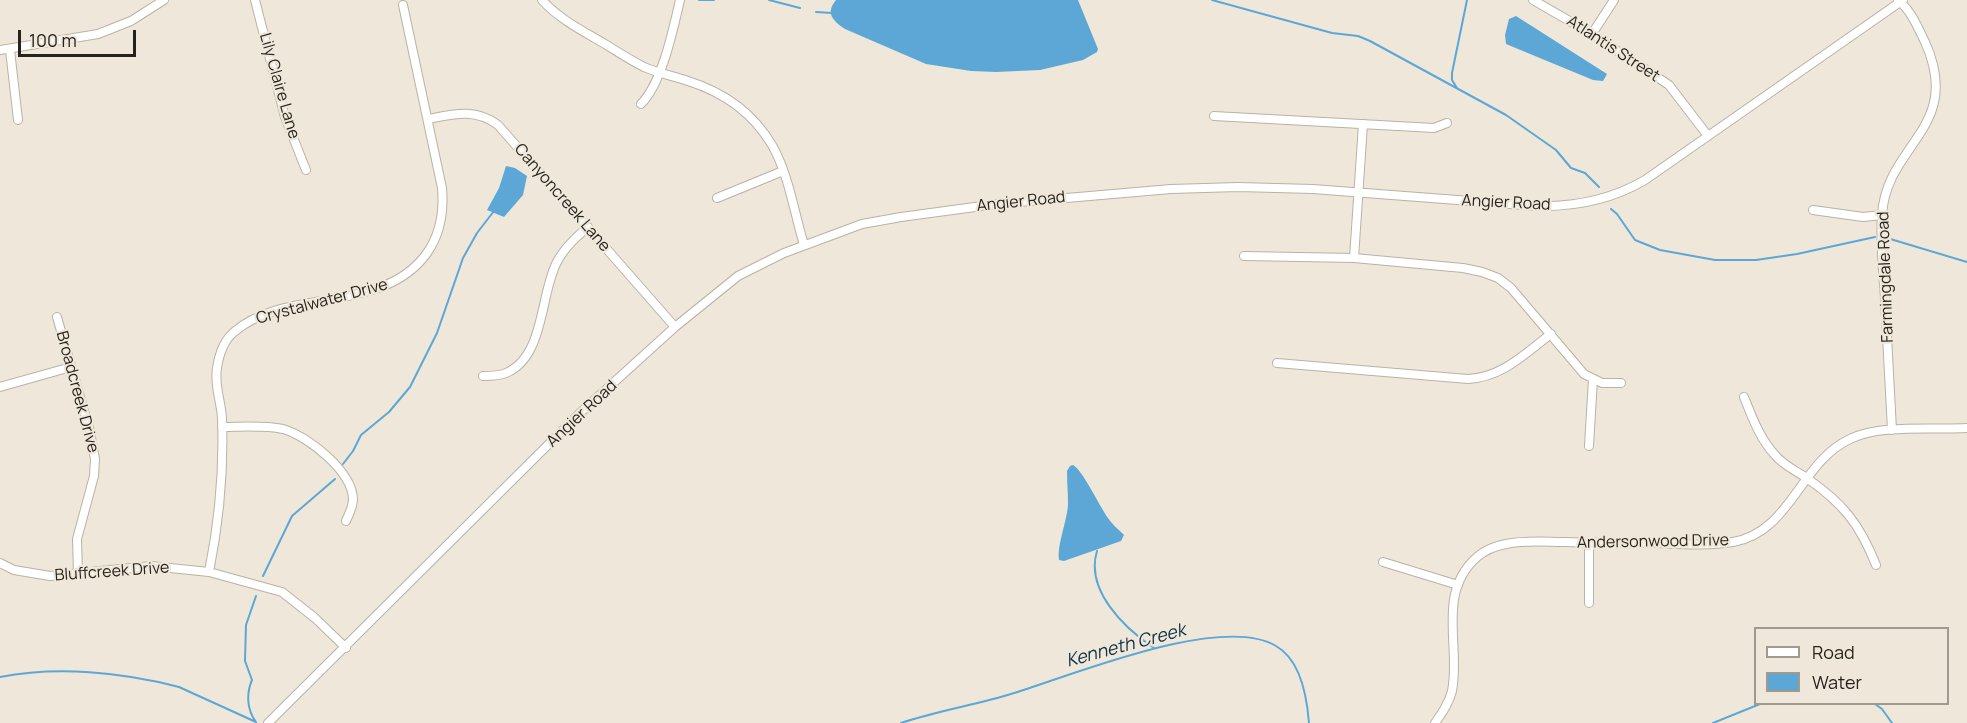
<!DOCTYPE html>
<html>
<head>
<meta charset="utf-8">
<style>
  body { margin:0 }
  #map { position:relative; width:1967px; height:723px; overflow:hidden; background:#efe8da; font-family:Manrope,sans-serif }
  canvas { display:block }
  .legend { position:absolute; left:1754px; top:627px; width:195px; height:78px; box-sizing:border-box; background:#efe8da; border:2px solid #9f998f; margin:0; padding:8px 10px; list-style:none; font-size:18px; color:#26231e }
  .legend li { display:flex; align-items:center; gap:12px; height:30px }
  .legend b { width:30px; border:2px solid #9f998f }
  .scale { position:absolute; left:18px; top:30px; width:118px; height:27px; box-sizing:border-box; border:3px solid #26231e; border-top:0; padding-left:8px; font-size:18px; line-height:21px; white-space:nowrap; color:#26231e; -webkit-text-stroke:4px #efe8da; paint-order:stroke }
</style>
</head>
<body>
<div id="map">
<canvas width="1967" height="723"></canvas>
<ul class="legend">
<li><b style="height:8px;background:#fff"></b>Road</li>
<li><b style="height:16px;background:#5ca7d5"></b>Water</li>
</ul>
<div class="scale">100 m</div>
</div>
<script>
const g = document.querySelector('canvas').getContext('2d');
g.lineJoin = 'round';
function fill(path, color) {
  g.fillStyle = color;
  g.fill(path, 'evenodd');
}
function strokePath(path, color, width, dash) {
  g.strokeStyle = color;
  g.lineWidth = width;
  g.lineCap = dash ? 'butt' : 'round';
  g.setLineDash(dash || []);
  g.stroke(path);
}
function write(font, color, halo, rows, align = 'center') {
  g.font = font + ' Manrope,sans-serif';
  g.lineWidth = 4.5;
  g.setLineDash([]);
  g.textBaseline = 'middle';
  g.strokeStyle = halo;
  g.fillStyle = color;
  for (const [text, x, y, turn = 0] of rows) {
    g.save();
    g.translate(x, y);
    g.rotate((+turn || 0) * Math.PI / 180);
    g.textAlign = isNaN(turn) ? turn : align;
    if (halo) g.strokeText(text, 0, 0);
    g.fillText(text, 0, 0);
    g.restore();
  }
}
fill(new Path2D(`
  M836,0H1078L1098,49L1097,52L1083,60L1040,70L996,72L971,71L926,64L845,29C833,21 825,13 836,0Z
  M1516,16L1607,74L1603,81L1593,80L1506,44L1505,35L1509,19Z
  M506,166L515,168L527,176L523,195L504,217L487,210L499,188Z
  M1073,465C1082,469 1100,507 1108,518C1112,524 1119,530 1124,535L1121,541L1064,561L1059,560C1057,544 1067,522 1068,504C1068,493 1067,482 1067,471L1070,466Z`), '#5ca7d5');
strokePath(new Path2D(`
  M699,0H714
  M769,0L800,8
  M1212,0L1332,33L1358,36L1370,41L1506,115L1556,150L1571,168L1585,173L1599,187
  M816,12L832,13
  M1457,88L1452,80V73L1467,0
  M1611,209L1617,214L1635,240L1660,250L1715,260H1756L1797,254L1875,237
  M1887,238L1967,262
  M343,464L353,451L361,435L389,412L410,387L437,333L463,258L477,233L494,211
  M1097,551C1085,590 1124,628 1154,648
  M263,576L292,516L335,479
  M0,677C57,666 122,672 179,687L256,722
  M1875,704L1882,709L1892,723
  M256,722C247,710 246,694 252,680L245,661L246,625L256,596
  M901,723C937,711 975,705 1011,694C1071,676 1221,613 1276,646C1301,660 1307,697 1309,723
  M1713,723L1760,704`), '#5ca7d5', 2);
const minor = new Path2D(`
  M255,0L285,117L306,170
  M542,0C559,19 583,31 605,44C618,52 630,60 644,67C658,73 673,76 688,81C723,92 753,113 772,145C789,175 794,212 804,245
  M1533,0L1592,34L1669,85L1708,136
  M1592,34L1614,0
  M0,50L98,34L131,21L164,0
  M10,50L18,120
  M641,104C662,83 673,30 680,0
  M1214,116L1434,128L1447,123
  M428,119C454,114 475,108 498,125L675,327
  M717,198L783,171
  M1813,210L1863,217L1882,215
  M1244,256L1354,258L1463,268L1482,272L1498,278L1511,288L1584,374L1602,383H1621
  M1354,258L1363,124
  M57,317L90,432L95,459L94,476L77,539L78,573
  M1277,363L1468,379C1503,377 1524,354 1551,334
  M483,376C491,376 499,376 506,373C545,357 540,293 557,262C564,248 576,237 588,227
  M0,387L71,367
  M1744,397C1752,417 1760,439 1775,455C1784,466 1797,471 1808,479C1844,504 1860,525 1876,565
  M222,427C241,427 263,425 283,429C308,436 352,471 353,499C353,507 349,514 346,521
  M1892,430C1890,386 1887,342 1885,298C1883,270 1880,242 1882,215C1886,144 1964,128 1925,42C1918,28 1911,10 1898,0
  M1589,446L1593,379
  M1383,562L1458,585
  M0,563L14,570L50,576L151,566L209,572L282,592L315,618L346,648
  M209,572C219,522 224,469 222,418C221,401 214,385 217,368C219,355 223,341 234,332C286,287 383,315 427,253C441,233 444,211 442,188L403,5
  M1589,603V542
  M268,723L580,413L675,327L738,276L784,253L862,224L901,217L997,204L1171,189L1238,187L1313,189L1536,206C1574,207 1611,200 1645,180L1903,0
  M1435,723C1442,713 1449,703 1452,691C1461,646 1436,593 1477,557C1485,550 1495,546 1506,544C1525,540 1545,542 1565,542C1595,543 1625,543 1656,543C1681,544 1708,546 1733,542C1791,532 1800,462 1850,439C1881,424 1932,430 1967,428`);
strokePath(minor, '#b9b2a5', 10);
strokePath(minor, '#fff', 8);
write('16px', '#26231e', '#efe8da', [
  ["Atlantis Street",1613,49,33],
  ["Lily Claire Lane",279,86,74],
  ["Canyoncreek Lane",562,198,49],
  ["Angier Road",1021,202,-6],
  ["Angier Road",1506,203,3],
  ["Farmingdale Road",1886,277,-92],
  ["Crystalwater Drive",322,302,-15],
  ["Broadcreek Drive",77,392,75],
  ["Angier Road",582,414,-43],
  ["Andersonwood Drive",1653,542,-1],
  ["Bluffcreek Drive",112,572,-4]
]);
write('italic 18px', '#0e3043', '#efe8da', [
  ["Kenneth Creek",1126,646,-15]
]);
</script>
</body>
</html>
